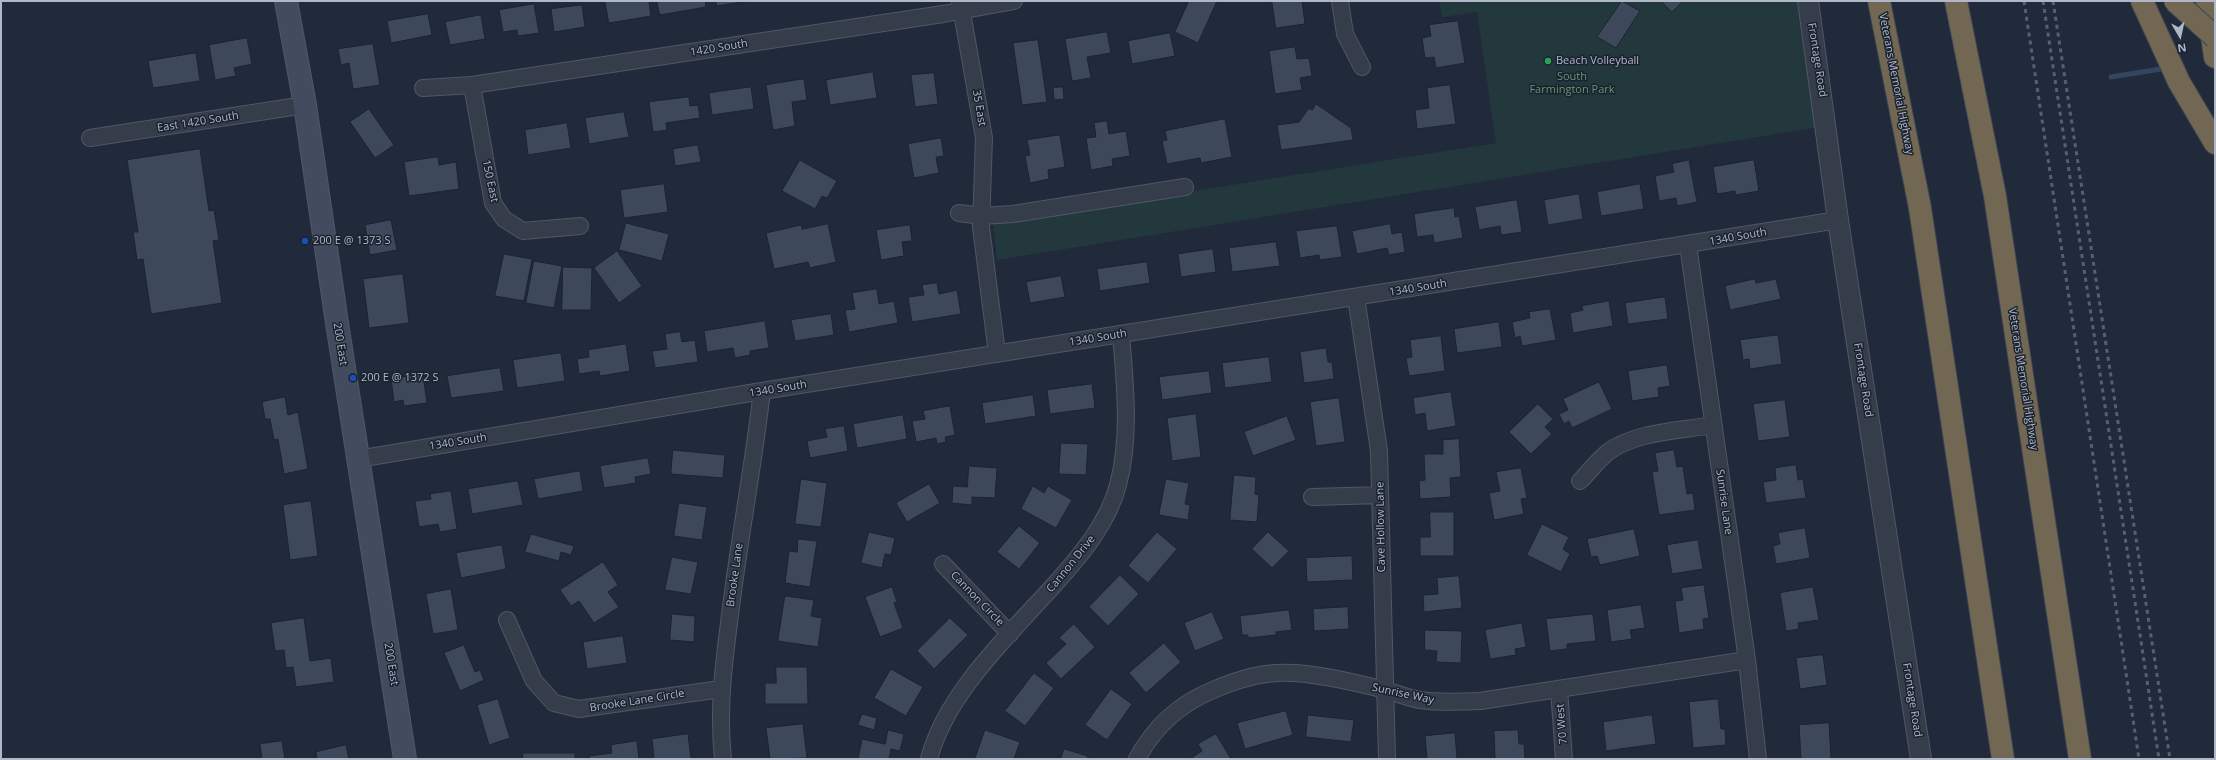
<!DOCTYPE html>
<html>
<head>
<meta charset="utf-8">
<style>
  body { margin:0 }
  #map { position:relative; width:2216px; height:760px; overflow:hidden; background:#212a3b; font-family:"Open Sans",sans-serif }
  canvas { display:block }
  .frame { position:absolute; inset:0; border:2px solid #b0b7c7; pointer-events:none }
  .north { position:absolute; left:2160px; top:16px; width:40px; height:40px; -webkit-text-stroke:3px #1a2230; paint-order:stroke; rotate:171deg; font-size:11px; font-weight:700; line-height:16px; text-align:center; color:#b0b7c7 }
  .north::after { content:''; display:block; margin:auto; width:14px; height:18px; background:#b0b7c7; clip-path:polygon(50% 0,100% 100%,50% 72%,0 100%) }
</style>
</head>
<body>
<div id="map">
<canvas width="2216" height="760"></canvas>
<div class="frame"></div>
<div class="north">N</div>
</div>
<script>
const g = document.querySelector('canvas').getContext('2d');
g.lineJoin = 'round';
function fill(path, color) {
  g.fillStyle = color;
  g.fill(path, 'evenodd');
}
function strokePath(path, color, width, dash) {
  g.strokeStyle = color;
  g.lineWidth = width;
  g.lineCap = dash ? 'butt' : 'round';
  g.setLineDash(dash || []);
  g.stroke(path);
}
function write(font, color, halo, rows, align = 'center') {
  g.font = font + ' "Open Sans",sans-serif';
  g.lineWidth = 3;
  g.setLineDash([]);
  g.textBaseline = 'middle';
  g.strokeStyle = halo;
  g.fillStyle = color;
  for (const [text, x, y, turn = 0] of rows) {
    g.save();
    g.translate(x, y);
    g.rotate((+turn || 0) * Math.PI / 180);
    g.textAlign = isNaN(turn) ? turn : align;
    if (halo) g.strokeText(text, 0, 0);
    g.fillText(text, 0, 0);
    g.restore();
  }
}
fill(new Path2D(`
  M1439,1H1799L1819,127L997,260L993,223L1496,143L1477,12L1442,17Z`), '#23383c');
strokePath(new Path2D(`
  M2111,77L2167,68`), '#344563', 5);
const building = new Path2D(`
  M605,1H649L651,16L609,23Z
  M657,1H705L706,7L660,15Z
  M716,1H748L717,6Z
  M1189,1H1217L1198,43L1175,32Z
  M1272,1H1302L1305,24L1276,28Z
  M1622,1L1640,11L1616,48L1597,37Z
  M1661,1H1683L1672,12Z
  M534,4L539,33L518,36L517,30L503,32L499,10Z
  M582,5L585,27L554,32L551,9Z
  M428,14L432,35L391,43L387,21Z
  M481,15L485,39L450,45L445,22Z
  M1458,21L1465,63L1436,68L1434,57L1425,58L1422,38L1431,36L1429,25Z
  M1107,32L1111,53L1087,57L1091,78L1072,81L1065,39Z
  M1170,33L1175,56L1132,64L1128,41Z
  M247,38L252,64L234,68L236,76L215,80L209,45Z
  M1038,40L1047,102L1022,105L1013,43Z
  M373,44L380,85L353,89L349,63L341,65L338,49Z
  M1295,47L1297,59L1309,58L1312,76L1300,78L1302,90L1275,94L1269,51Z
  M196,53L200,81L153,88L148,61Z
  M873,72L877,98L830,105L826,80Z
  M934,73L938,104L915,107L911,75Z
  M804,79L807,100L792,102L795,126L773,130L766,85Z
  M1450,85L1456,124L1417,129L1415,110L1429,108L1427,88Z
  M751,87L754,109L712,115L709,93Z
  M1063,87L1064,99L1054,100L1053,88Z
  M689,97L690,106L698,105L700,118L666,123L667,130L653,132L649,102Z
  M1316,104L1351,128L1353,140L1281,150L1277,125L1299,122L1309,108L1312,110Z
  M369,109L394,145L375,158L350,122Z
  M624,112L629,137L589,144L585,118Z
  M1225,119L1232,157L1201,163L1200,158L1167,164L1162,141L1167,140L1165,131Z
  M1107,121L1109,134L1126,131L1130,156L1112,159L1113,166L1091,170L1086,138L1096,137L1094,123Z
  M567,123L571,148L528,155L525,130Z
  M1060,135L1065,167L1048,170L1049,179L1030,183L1025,156L1030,155L1027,140Z
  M941,138L944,156L936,157L939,173L914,178L908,144Z
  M698,145L701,162L675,166L673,149Z
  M200,149L209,211L214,210L219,240L213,241L222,303L151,314L143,259L137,260L133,232H138L127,160Z
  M438,157L439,165L456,162L459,189L409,196L404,162Z
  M800,160L837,181L827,198L822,196L815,209L782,191Z
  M1689,160L1697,202L1677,206L1676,198L1659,201L1655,176L1674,172L1672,164Z
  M1754,160L1759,191L1736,195L1735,191L1717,194L1713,167Z
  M664,184L668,212L624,218L620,190Z
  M1640,184L1644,209L1601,216L1597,192Z
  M1579,194L1583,219L1548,225L1544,200Z
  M1517,200L1522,232L1501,235L1500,226L1479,230L1475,207Z
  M1454,208L1455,217L1459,216L1463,238L1434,243L1433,235L1417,237L1414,214Z
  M391,220L397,250L370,255L365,225Z
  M626,223L669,234L662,261L619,250Z
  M828,224L836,262L810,268L808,262L774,269L766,233L801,225L802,229Z
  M1390,224L1392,234L1402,232L1405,252L1389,255L1387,248L1357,254L1352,231Z
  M910,225L912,241L902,242L904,256L881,260L876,230Z
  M1337,226L1342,257L1320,260L1319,255L1300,258L1296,231Z
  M1276,242L1280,266L1232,272L1229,248Z
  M1213,249L1216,272L1181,277L1178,254Z
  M617,251L642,286L619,303L594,268Z
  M504,254L532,259L524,301L495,296Z
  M534,261L562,266L554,308L526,303Z
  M1147,262L1150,283L1100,291L1097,269Z
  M563,267L592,268L591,310H562Z
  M403,274L409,323L369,328L363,279Z
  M1061,276L1065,297L1030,303L1026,282Z
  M1755,279L1756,283L1776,279L1781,299L1730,310L1725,286Z
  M937,283L939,294L957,290L961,314L912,322L908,297L924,295L922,285Z
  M877,289L879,304L894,301L898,323L849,332L845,310L855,309L852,293Z
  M1665,297L1668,319L1628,324L1625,303Z
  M1609,301L1613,326L1573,333L1570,313L1583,310L1582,306Z
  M1550,309L1556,340L1522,346L1520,336L1515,338L1512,322L1530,318L1529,312Z
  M831,314L834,335L795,341L791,320Z
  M765,321L769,348L750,351V355L735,358L733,348L707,352L704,331Z
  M1499,322L1502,347L1457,353L1454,329Z
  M680,332L682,342L695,340L698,362L655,368L652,351L667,349L665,334Z
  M1778,335L1782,364L1750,369L1749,359L1743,360L1740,340Z
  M1441,336L1445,371L1409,376L1406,358L1412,357L1410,340Z
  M626,344L630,371L600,376L599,371L579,374L577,359L589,357L588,350Z
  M1326,348L1328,362H1332L1334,379L1304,383L1300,352Z
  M561,353L565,381L517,388L513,360Z
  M1269,357L1272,382L1225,388L1222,363Z
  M1667,365L1670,386L1658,388L1659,397L1632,401L1628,371Z
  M500,368L504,391L451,398L447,376Z
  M1209,371L1212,393L1162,400L1159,377Z
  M423,374L427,403L404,406L403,400L394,402L391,379Z
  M1599,382L1612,409L1572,428L1569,421L1564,424L1559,414L1568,410L1563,399Z
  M1092,384L1095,408L1050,414L1047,390Z
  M1451,392L1456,426L1427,431L1425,413L1415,415L1413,398Z
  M1033,395L1036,416L985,424L982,403Z
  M285,397L288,415L298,412L308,469L284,474L278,439L274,440L270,419H265L262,402Z
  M1339,398L1345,442L1316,446L1310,402Z
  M1785,400L1790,437L1758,441L1753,404Z
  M1538,404L1553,419L1545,427L1552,434L1531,454L1509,432Z
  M950,406L955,435L945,437L946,442L937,444L936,438L916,442L912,421L925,419L923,411Z
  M1196,414L1201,457L1172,461L1167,418Z
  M903,415L907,439L857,448L853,424Z
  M1287,416L1296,440L1253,456L1244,432Z
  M844,426L848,451L810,458L807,441L827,437L825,429Z
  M1459,439L1461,477L1450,478L1451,497L1420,499L1419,481L1425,480L1424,454H1443V440Z
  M1061,443L1088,444L1086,475L1059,474Z
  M673,450L725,455L723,478L671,474Z
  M1674,450L1677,467L1683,466L1687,494L1693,493L1695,510L1659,515L1652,472L1658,471L1655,453Z
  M648,458L651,474L635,477L636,483L604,488L600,466Z
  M1796,465L1798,480L1803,479L1806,498L1766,503L1763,482L1776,480L1775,468Z
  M969,466L997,468L995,498L972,497V505L952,503L953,486L967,487Z
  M1521,468L1527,498L1521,499L1524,514L1494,520L1489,493L1500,491L1496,472Z
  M580,471L583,491L538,499L534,479Z
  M1234,475L1256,477L1255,494L1259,495L1257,522L1230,520Z
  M801,479L827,483L821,527L795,524Z
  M1166,479L1189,483L1185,504L1190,505L1188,520L1159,515Z
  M518,481L523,505L472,514L468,489Z
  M929,484L940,503L907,522L896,503Z
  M1033,486L1044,493L1048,486L1072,500L1056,528L1021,509Z
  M451,491L457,529L440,532L438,524L419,527L415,501L431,499L430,494Z
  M311,501L318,556L290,560L283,505Z
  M679,503L707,507L702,540L674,536Z
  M1430,512H1454V556H1420V537H1430Z
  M1542,524L1569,537L1563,549L1570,554L1561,572L1527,555Z
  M1019,526L1040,543L1019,569L997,552Z
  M1805,528L1810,558L1776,564L1773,546L1780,544L1778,533Z
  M1634,529L1640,556L1600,565L1597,556L1591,557L1587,539Z
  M869,532L895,538L891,555L885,554L882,568L861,563Z
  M1157,532L1177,549L1148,583L1128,566Z
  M1268,532L1289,551L1272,568L1252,549Z
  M531,534L574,546L571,555L561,552L559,561L525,552Z
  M798,539L817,541L810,587L785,583L789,551L797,552Z
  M1698,540L1703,569L1672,574L1667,545Z
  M502,545L506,569L461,578L456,553Z
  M1352,556L1353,580L1307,582L1306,558Z
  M672,557L698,562L691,594L665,590Z
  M603,562L618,585L608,592L619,607L594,623L579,601L571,606L560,590Z
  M1120,575L1139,594L1108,626L1089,607Z
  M1459,576L1462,608L1424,612L1423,595L1438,594L1437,578Z
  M1704,585L1709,618L1703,619L1704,629L1679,633L1675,601L1683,600L1681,588Z
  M892,587L897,602L894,603L903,628L880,637L865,597Z
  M1813,587L1819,620L1798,623L1799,629L1786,631L1780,593Z
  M451,589L458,630L433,634L426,594Z
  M785,596L814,600L811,616L822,618L818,647L778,641Z
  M1641,605L1645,628L1630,630L1632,639L1611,642L1607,610Z
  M1348,607L1349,629L1314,631L1313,609Z
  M1289,610L1292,630L1276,632V635L1248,638V635H1242L1240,616Z
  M1212,612L1224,639L1195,651L1184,623Z
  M672,614L695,616L694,642L670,640Z
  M1593,614L1596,641L1567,644V649L1550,651L1546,619Z
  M304,618L310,661L331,658L334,682L296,687L293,667L286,668L284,650L275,651L271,623Z
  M950,618L968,635L934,669L917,651Z
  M1522,623L1526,647L1515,649L1516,655L1490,659L1485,630Z
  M1074,624L1095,647L1061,679L1046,663L1066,644L1059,638Z
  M1425,630L1462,631L1461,663L1436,662L1437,651L1425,650Z
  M623,636L627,663L587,669L583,642Z
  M1164,643L1181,662L1146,693L1129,673Z
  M464,645L475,672L480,670L484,680L460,691L444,653Z
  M1823,655L1827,685L1800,689L1796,658Z
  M776,667H807L808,704H765V683H776Z
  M891,669L923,687L906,716L874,698Z
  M1034,673L1054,688L1025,726L1005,711Z
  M1111,689L1132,704L1107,740L1085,725Z
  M498,699L510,738L489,745L477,705Z
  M1718,699L1721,729H1725L1726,745L1693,748L1689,702Z
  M1286,711L1293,735L1245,749L1237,723Z
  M862,714L877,718L874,730L858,725Z
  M1308,715L1354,720L1351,742L1306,737Z
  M1652,715L1656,744L1606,751L1603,722Z
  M1829,723L1831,759H1801L1799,725Z
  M803,724L807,758L770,759L766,728Z
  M888,730L904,734L900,751L891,749L889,759H858L862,739L885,744Z
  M985,730L1020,742L1014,759H975Z
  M1518,730L1519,744H1524L1525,759H1495L1494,731Z
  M1455,733L1457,759H1427L1425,736Z
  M688,734L691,759H654L652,739Z
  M1216,734L1231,759H1190L1202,751L1198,744Z
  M282,741L285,759H262L260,744Z
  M637,741L639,759H590L589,756L612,753L611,745Z
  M346,745L349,759H317L316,752Z
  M1064,749L1088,756L1087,759H1061Z
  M523,753H575V759H523Z`);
fill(building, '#3d485b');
strokePath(building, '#1c2432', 1);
const minor = new Path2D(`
  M960,1L984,138L981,227L997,354
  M1340,1L1345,34L1362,67
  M472,85L493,203L504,219L523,231L580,226
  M423,88L472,85L943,14L1014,1
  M90,138L305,105
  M959,213L982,216L1013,214L1185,187
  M1688,245L1747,660L1758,759
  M1356,297L1379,451L1387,759
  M358,459L762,391L1838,220
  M1580,481C1589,472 1598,460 1608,452C1637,431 1679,431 1713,425
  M1312,497L1380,495
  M943,564L1010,634
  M507,620L534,681L554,703L579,709L721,689
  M1559,689L1564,759
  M723,759C718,713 723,669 729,623C738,545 753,469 762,391
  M929,759C946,693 1010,634 1055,584C1081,555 1108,523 1118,485C1131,437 1125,384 1121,334
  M1137,759C1154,727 1179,704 1213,690C1234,681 1255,674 1277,673C1309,671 1354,682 1385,690C1396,693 1408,698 1420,700C1440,703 1460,702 1480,701L1747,660`);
const tertiary = new Path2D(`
  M1808,1L1838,220L1921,759`);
const secondary = new Path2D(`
  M286,1L305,105L337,323L405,759`);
const motorway = new Path2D(`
  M1879,1L1920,208L2003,759
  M1956,1L1995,196L2080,759
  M2142,1L2179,82L2215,143
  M2207,1L2215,57`);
strokePath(minor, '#505766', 18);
strokePath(tertiary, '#505766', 22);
strokePath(secondary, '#505766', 24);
strokePath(motorway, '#3d4453', 24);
strokePath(minor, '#353d4b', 16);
strokePath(tertiary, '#353d4b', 20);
strokePath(secondary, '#434b5e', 22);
strokePath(motorway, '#716752', 22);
strokePath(new Path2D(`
  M2024,1L2139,759
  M2043,1L2159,759
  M2053,1L2170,759`), '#576072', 3, [4, 4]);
const motorwayBridge = new Path2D(`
  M2175,1L2215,37`);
strokePath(motorwayBridge, '#3d4453', 24, []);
strokePath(motorwayBridge, '#716752', 22);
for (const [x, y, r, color] of [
  [1548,61,4,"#2e9e5b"],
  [305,241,4,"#1a4fb4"],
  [353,378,4,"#1a4fb4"]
]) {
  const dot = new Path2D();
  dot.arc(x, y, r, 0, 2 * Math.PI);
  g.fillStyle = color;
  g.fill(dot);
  strokePath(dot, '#1a2230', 1.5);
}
write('11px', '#b0b7c7', '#1a2230', [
  ["1420 South",719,48,-9],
  ["Frontage Road",1817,60,81],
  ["Veterans Memorial Highway",1896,84,79],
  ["35 East",979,108,80],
  ["East 1420 South",198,122,-9],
  ["150 East",490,181,78],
  ["1340 South",1738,237,-10],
  ["1340 South",1418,288,-9],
  ["1340 South",1098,338,-9],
  ["200 East",340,344,81],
  ["Veterans Memorial Highway",2023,379,81],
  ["Frontage Road",1863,380,81],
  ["1340 South",778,389,-9],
  ["1340 South",458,442,-9],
  ["Sunrise Lane",1724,502,82],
  ["Cave Hollow Lane",1381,527,-91],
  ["Cannon Drive",1071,564,-51],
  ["Brooke Lane",735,575,-82],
  ["Cannon Circle",977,599,46],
  ["200 East",391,664,81],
  ["Sunrise Way",1403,694,12],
  ["Frontage Road",1912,700,81],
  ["Brooke Lane Circle",637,701,-9],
  ["70 West",1562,724,-95]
]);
write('11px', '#b0b7c7', '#1a2230', [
  ["Beach Volleyball",1556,61],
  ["200 E @ 1373 S",313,241],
  ["200 E @ 1372 S",361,378]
], 'left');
write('11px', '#669975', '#1a2230', [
  ["South",1572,77],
  ["Farmington Park",1572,90]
]);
</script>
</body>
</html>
